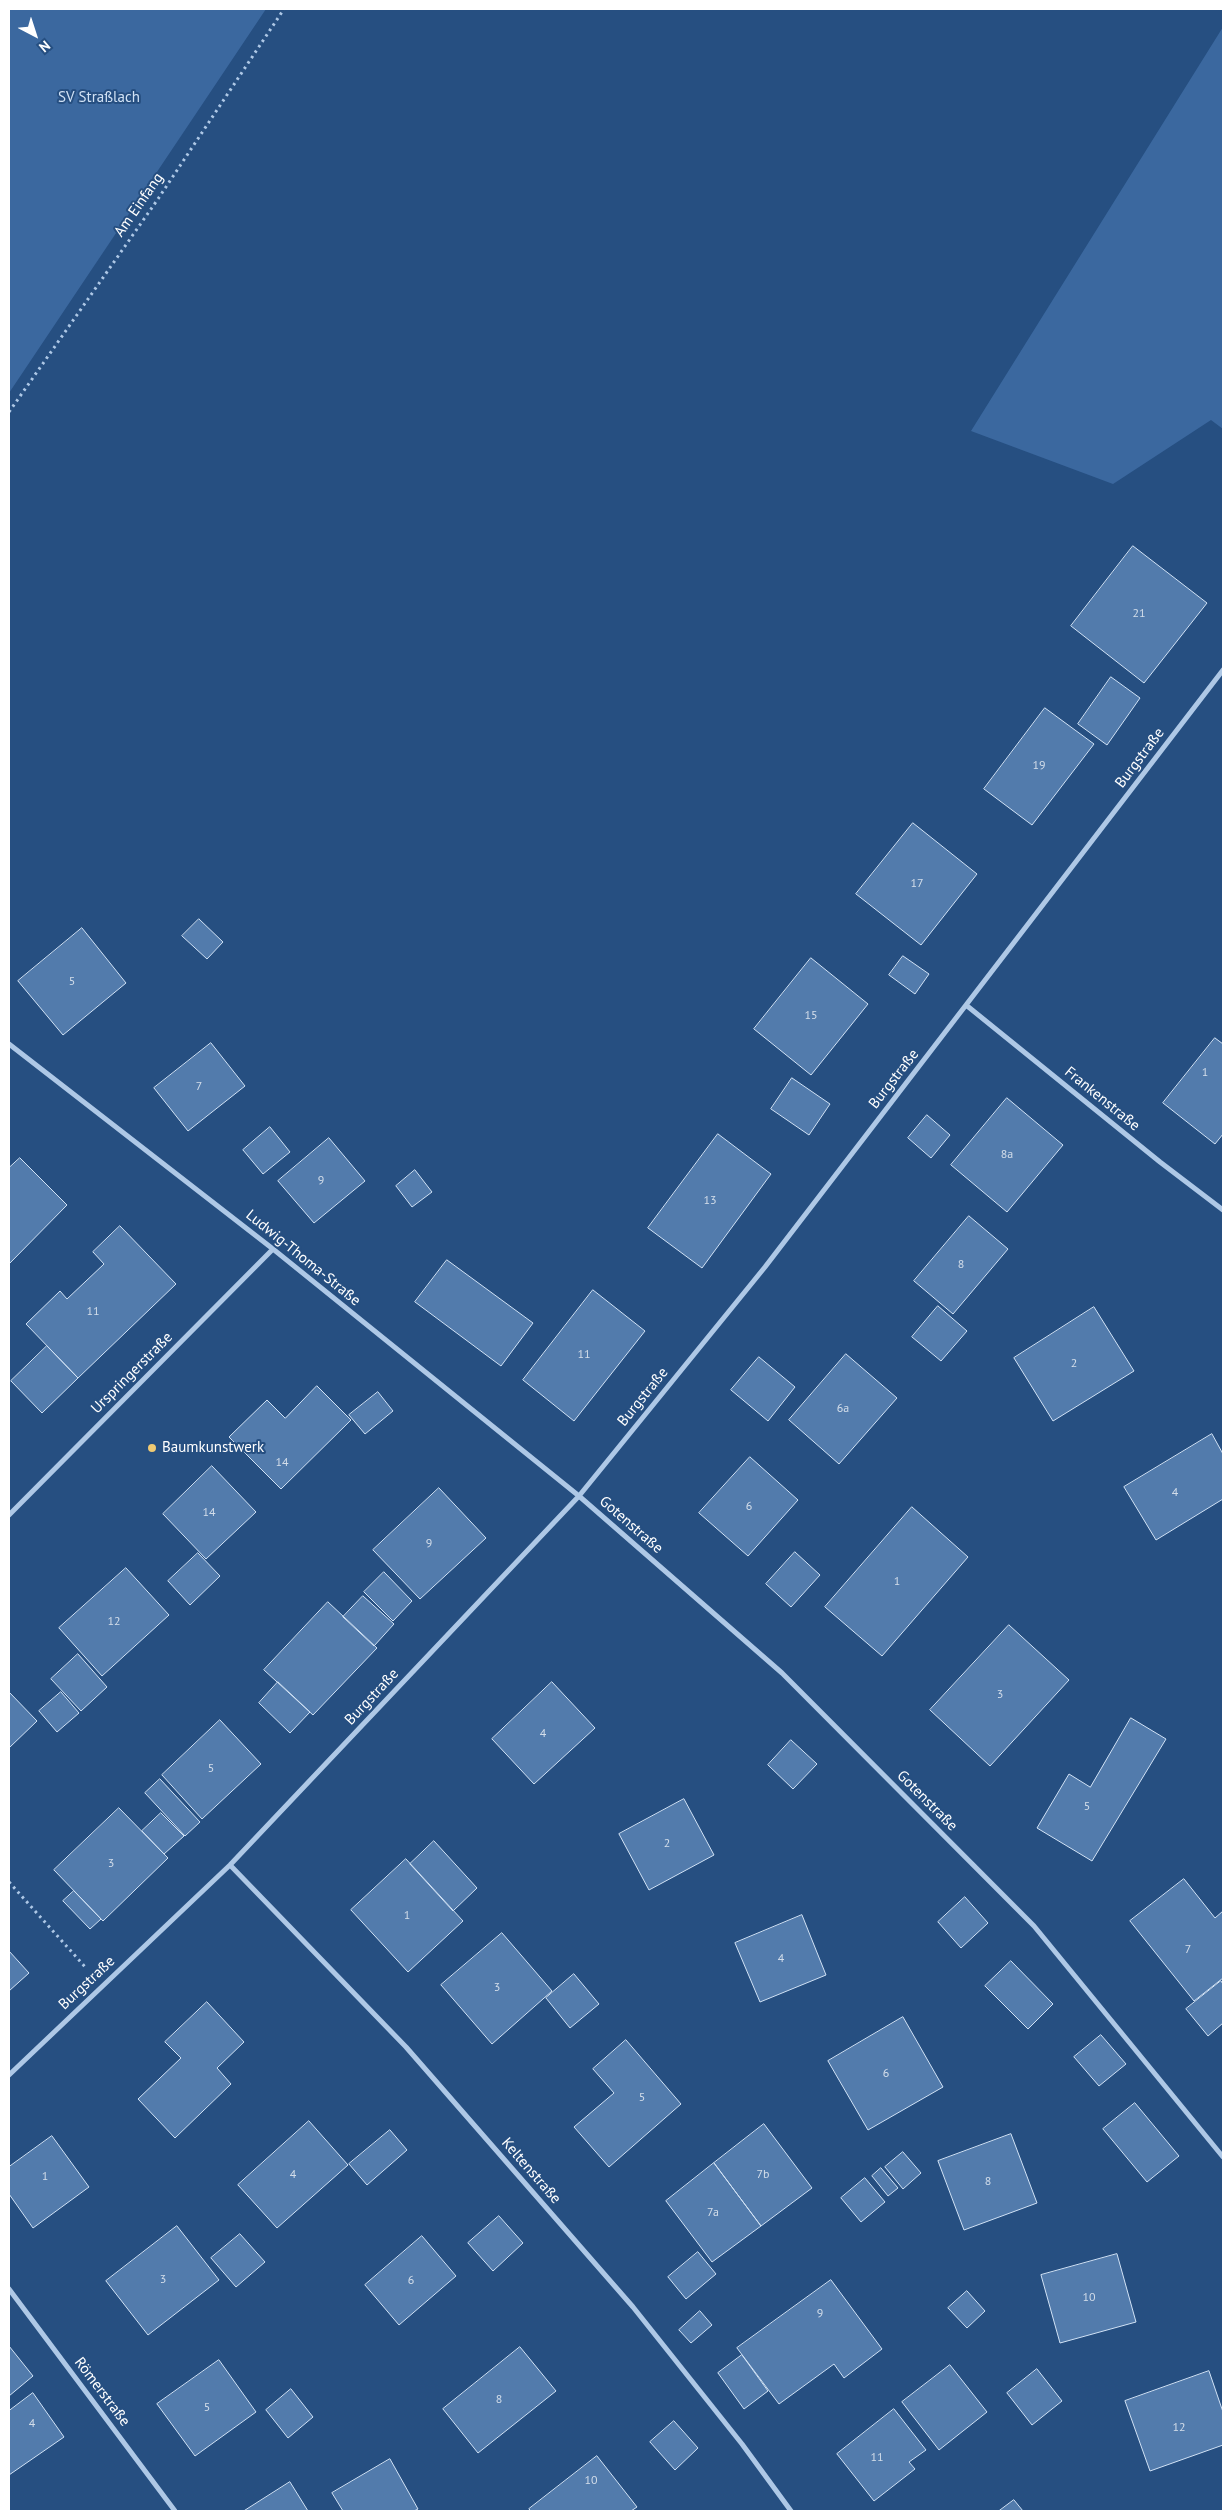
<!DOCTYPE html>
<html>
<head>
<meta charset="utf-8">
<style>
  body { margin:0 }
  #map { position:relative; width:1232px; height:2520px; overflow:hidden; background:#264f81; font-family:"PT Sans",sans-serif }
  canvas { display:block }
  .frame { position:absolute; inset:0; border:10px solid #fff; pointer-events:none }
  .north { position:absolute; left:10px; top:10px; width:50px; height:50px; -webkit-text-stroke:4px #264f81; paint-order:stroke; rotate:140deg; font-size:14px; font-weight:700; line-height:20px; text-align:center; color:#fff }
  .north::after { content:''; display:block; margin:auto; width:18px; height:22px; background:#fff; clip-path:polygon(50% 0,100% 100%,50% 72%,0 100%) }
</style>
</head>
<body>
<div id="map">
<canvas width="1232" height="2520"></canvas>
<div class="frame"></div>
<div class="north">N</div>
</div>
<script>
const g = document.querySelector('canvas').getContext('2d');
g.lineJoin = 'round';
function fill(path, color) {
  g.fillStyle = color;
  g.fill(path, 'evenodd');
}
function strokePath(path, color, width, dash) {
  g.strokeStyle = color;
  g.lineWidth = width;
  g.lineCap = dash ? 'butt' : 'round';
  g.setLineDash(dash || []);
  g.stroke(path);
}
function write(font, color, halo, rows, align = 'center') {
  g.font = font + ' "PT Sans",sans-serif';
  g.lineWidth = 4;
  g.setLineDash([]);
  g.textBaseline = 'middle';
  g.strokeStyle = halo;
  g.fillStyle = color;
  for (const [text, x, y, turn = 0] of rows) {
    g.save();
    g.translate(x, y);
    g.rotate((+turn || 0) * Math.PI / 180);
    g.textAlign = isNaN(turn) ? turn : align;
    if (halo) g.strokeText(text, 0, 0);
    g.fillText(text, 0, 0);
    g.restore();
  }
}
fill(new Path2D(`
  M9,9H266L9,393Z
  M1223,27V429L1211,420L1113,484L971,431Z`), '#3b689f');
const building = new Path2D(`
  M1133,546L1207,603L1144,683L1071,626Z
  M1111,677L1140,698L1107,745L1078,724Z
  M1045,708L1094,744L1032,825L984,789Z
  M913,823L977,874L921,945L856,894Z
  M199,919L223,942L207,959L182,936Z
  M82,928L126,983L63,1035L18,981Z
  M903,956L929,974L915,994L889,975Z
  M811,958L868,1004L811,1075L754,1029Z
  M1215,1038L1223,1044V1134L1215,1144L1163,1103Z
  M211,1043L245,1086L188,1131L154,1088Z
  M792,1078L830,1104L809,1135L771,1109Z
  M1007,1098L1063,1145L1007,1212L951,1165Z
  M927,1115L950,1135L931,1158L908,1138Z
  M270,1127L290,1152L263,1174L243,1150Z
  M718,1134L771,1174L702,1268L648,1228Z
  M329,1138L365,1181L314,1223L278,1181Z
  M20,1158L67,1205L9,1264V1168Z
  M415,1170L432,1192L412,1207L396,1186Z
  M969,1216L1008,1249L953,1314L914,1281Z
  M120,1226L176,1284L78,1378L26,1324L60,1291L67,1299L104,1264L93,1252Z
  M447,1260L533,1323L501,1366L415,1302Z
  M593,1290L645,1331L574,1421L523,1380Z
  M938,1306L967,1331L941,1361L912,1337Z
  M1094,1307L1134,1371L1053,1421L1014,1358Z
  M47,1346L78,1378L42,1413L11,1381Z
  M846,1354L897,1398L839,1464L789,1420Z
  M759,1357L795,1387L768,1421L731,1390Z
  M317,1386L351,1420L281,1489L229,1437L267,1400L285,1418Z
  M378,1392L393,1411L365,1434L349,1415Z
  M1212,1434L1223,1454V1499L1156,1540L1124,1487Z
  M750,1457L798,1500L748,1556L699,1513Z
  M212,1466L256,1512L206,1559L163,1514Z
  M439,1488L486,1538L420,1599L373,1550Z
  M912,1507L968,1557L882,1656L825,1607Z
  M795,1552L820,1575L791,1607L766,1584Z
  M198,1553L220,1576L190,1605L168,1581Z
  M126,1568L169,1615L102,1676L59,1628Z
  M384,1572L412,1601L393,1621L364,1592Z
  M363,1596L394,1624L374,1646L343,1617Z
  M328,1602L377,1648L313,1715L264,1670Z
  M1009,1625L1069,1680L990,1766L930,1710Z
  M78,1654L107,1687L81,1711L51,1679Z
  M278,1682L310,1712L290,1733L259,1703Z
  M552,1682L595,1728L534,1784L492,1739Z
  M9,1692L37,1721L9,1748Z
  M61,1692L79,1713L57,1732L39,1711Z
  M1131,1718L1166,1739L1092,1861L1037,1828L1069,1774L1090,1787Z
  M220,1720L261,1764L202,1819L162,1775Z
  M791,1740L817,1764L793,1789L768,1765Z
  M160,1779L200,1822L185,1836L145,1793Z
  M684,1799L714,1855L649,1890L619,1834Z
  M119,1808L168,1858L103,1921L54,1870Z
  M161,1813L184,1836L164,1854L142,1831Z
  M434,1841L477,1888L453,1911L410,1864Z
  M406,1859L463,1921L408,1972L351,1910Z
  M1184,1879L1215,1918L1223,1911V1978L1194,2001L1130,1921Z
  M74,1891L101,1919L90,1929L63,1901Z
  M965,1897L988,1923L961,1948L938,1922Z
  M802,1915L826,1975L760,2002L735,1943Z
  M502,1933L552,1991L492,2044L441,1985Z
  M9,1951L29,1973L9,1991Z
  M1011,1961L1053,2004L1028,2029L985,1986Z
  M574,1974L599,2004L570,2028L546,1998Z
  M1221,1981L1223,1984V2023L1208,2036L1186,2009Z
  M207,2002L244,2042L217,2068L231,2084L175,2138L138,2099L181,2058L165,2042Z
  M903,2017L943,2087L868,2130L828,2061Z
  M1101,2035L1126,2064L1099,2086L1074,2057Z
  M626,2040L681,2104L609,2167L574,2127L614,2093L593,2069Z
  M1135,2103L1179,2156L1147,2182L1103,2129Z
  M309,2121L348,2165L277,2228L238,2185Z
  M764,2124L812,2188L761,2226L714,2163Z
  M390,2130L407,2150L367,2185L349,2164Z
  M1011,2134L1037,2203L964,2230L938,2161Z
  M52,2136L89,2187L33,2228L9,2194V2167Z
  M903,2152L921,2173L903,2189L885,2167Z
  M714,2163L761,2226L712,2262L666,2201Z
  M881,2168L898,2188L888,2196L872,2176Z
  M865,2178L885,2202L861,2222L841,2198Z
  M499,2216L523,2243L493,2271L468,2243Z
  M177,2226L219,2280L148,2335L106,2281Z
  M240,2234L265,2262L236,2287L211,2258Z
  M422,2236L456,2276L399,2325L365,2285Z
  M698,2252L716,2274L686,2299L668,2277Z
  M1117,2254L1136,2322L1060,2343L1041,2275Z
  M831,2280L882,2349L844,2378L834,2364L779,2404L737,2348Z
  M967,2291L985,2311L967,2328L948,2308Z
  M700,2311L712,2325L691,2343L679,2330Z
  M9,2346L33,2376L9,2396Z
  M520,2347L556,2391L478,2453L443,2409Z
  M742,2355L768,2391L744,2409L718,2373Z
  M219,2360L256,2412L195,2456L157,2404Z
  M950,2365L987,2412L939,2450L902,2402Z
  M1037,2369L1062,2401L1032,2425L1007,2393Z
  M1209,2371L1223,2412V2445L1150,2471L1125,2401Z
  M291,2389L313,2417L288,2438L266,2410Z
  M33,2393L64,2437L9,2475V2411Z
  M894,2409L926,2450L909,2462L915,2469L874,2501L837,2454Z
  M674,2421L698,2448L675,2470L650,2442Z
  M597,2456L637,2507L631,2511H531L529,2509Z
  M390,2459L418,2509L414,2511H343L332,2493Z
  M290,2482L308,2511H244Z
  M1014,2500L1023,2511H999Z`);
fill(building, '#527bac');
strokePath(building, '#d1e2f5', 1);
strokePath(new Path2D(`
  M9,412L158,199L284,9
  M9,1882L87,1969`), '#aec8e6', 3, [2.5, 4]);
strokePath(new Path2D(`
  M966,1005L1160,1162L1223,1210
  M9,1044L273,1249L579,1496L782,1673L1034,1926L1223,2157
  M9,1515L273,1249
  M230,1865L406,2047L633,2307L742,2444L791,2511
  M9,2075L230,1865L579,1496L765,1267L1223,670
  M9,2289L175,2511`), '#aec8e6', 5);
for (const [x, y, r, color] of [
  [152,1448,5,"#efca73"]
]) {
  const dot = new Path2D();
  dot.arc(x, y, r, 0, 2 * Math.PI);
  g.fillStyle = color;
  g.fill(dot);
  strokePath(dot, '#264f81', 2);
}
write('12px', '#d4deea', null, [
  ["21",1139,614],
  ["19",1039,766],
  ["17",917,884],
  ["5",72,982],
  ["15",811,1016],
  ["1",1205,1073],
  ["7",199,1087],
  ["8a",1007,1155],
  ["9",321,1181],
  ["13",710,1201],
  ["8",961,1265],
  ["11",93,1312],
  ["11",584,1355],
  ["2",1074,1364],
  ["6a",843,1409],
  ["14",282,1463],
  ["4",1175,1493],
  ["6",749,1507],
  ["14",209,1513],
  ["9",429,1544],
  ["1",897,1582],
  ["12",114,1622],
  ["3",1000,1695],
  ["4",543,1734],
  ["5",211,1769],
  ["5",1087,1807],
  ["2",667,1844],
  ["3",111,1864],
  ["1",407,1916],
  ["7",1188,1950],
  ["4",781,1959],
  ["3",497,1988],
  ["6",886,2074],
  ["5",642,2098],
  ["4",293,2175],
  ["7b",763,2175],
  ["1",45,2177],
  ["8",988,2182],
  ["7a",713,2213],
  ["3",163,2280],
  ["6",411,2281],
  ["10",1089,2298],
  ["9",820,2314],
  ["8",499,2400],
  ["5",207,2408],
  ["4",32,2424],
  ["12",1179,2428],
  ["11",877,2458],
  ["10",591,2481]
]);
write('15px', '#d1e2f5', '#264f81', [
  ["SV Straßlach",99,98]
]);
write('15px', '#fff', '#264f81', [
  ["Am Einfang",139,205,-55],
  ["Burgstraße",1140,758,-53],
  ["Burgstraße",894,1079,-52],
  ["Frankenstraße",1102,1099,39],
  ["Ludwig-Thoma-Straße",303,1258,39],
  ["Urspringerstraße",132,1373,-45],
  ["Burgstraße",643,1397,-51],
  ["Gotenstraße",631,1525,41],
  ["Burgstraße",372,1697,-47],
  ["Gotenstraße",927,1801,45],
  ["Burgstraße",87,1983,-43],
  ["Keltenstraße",531,2171,49],
  ["Römerstraße",102,2392,53]
]);
write('15px', '#fff', '#264f81', [
  ["Baumkunstwerk",162,1448]
], 'left');
</script>
</body>
</html>
